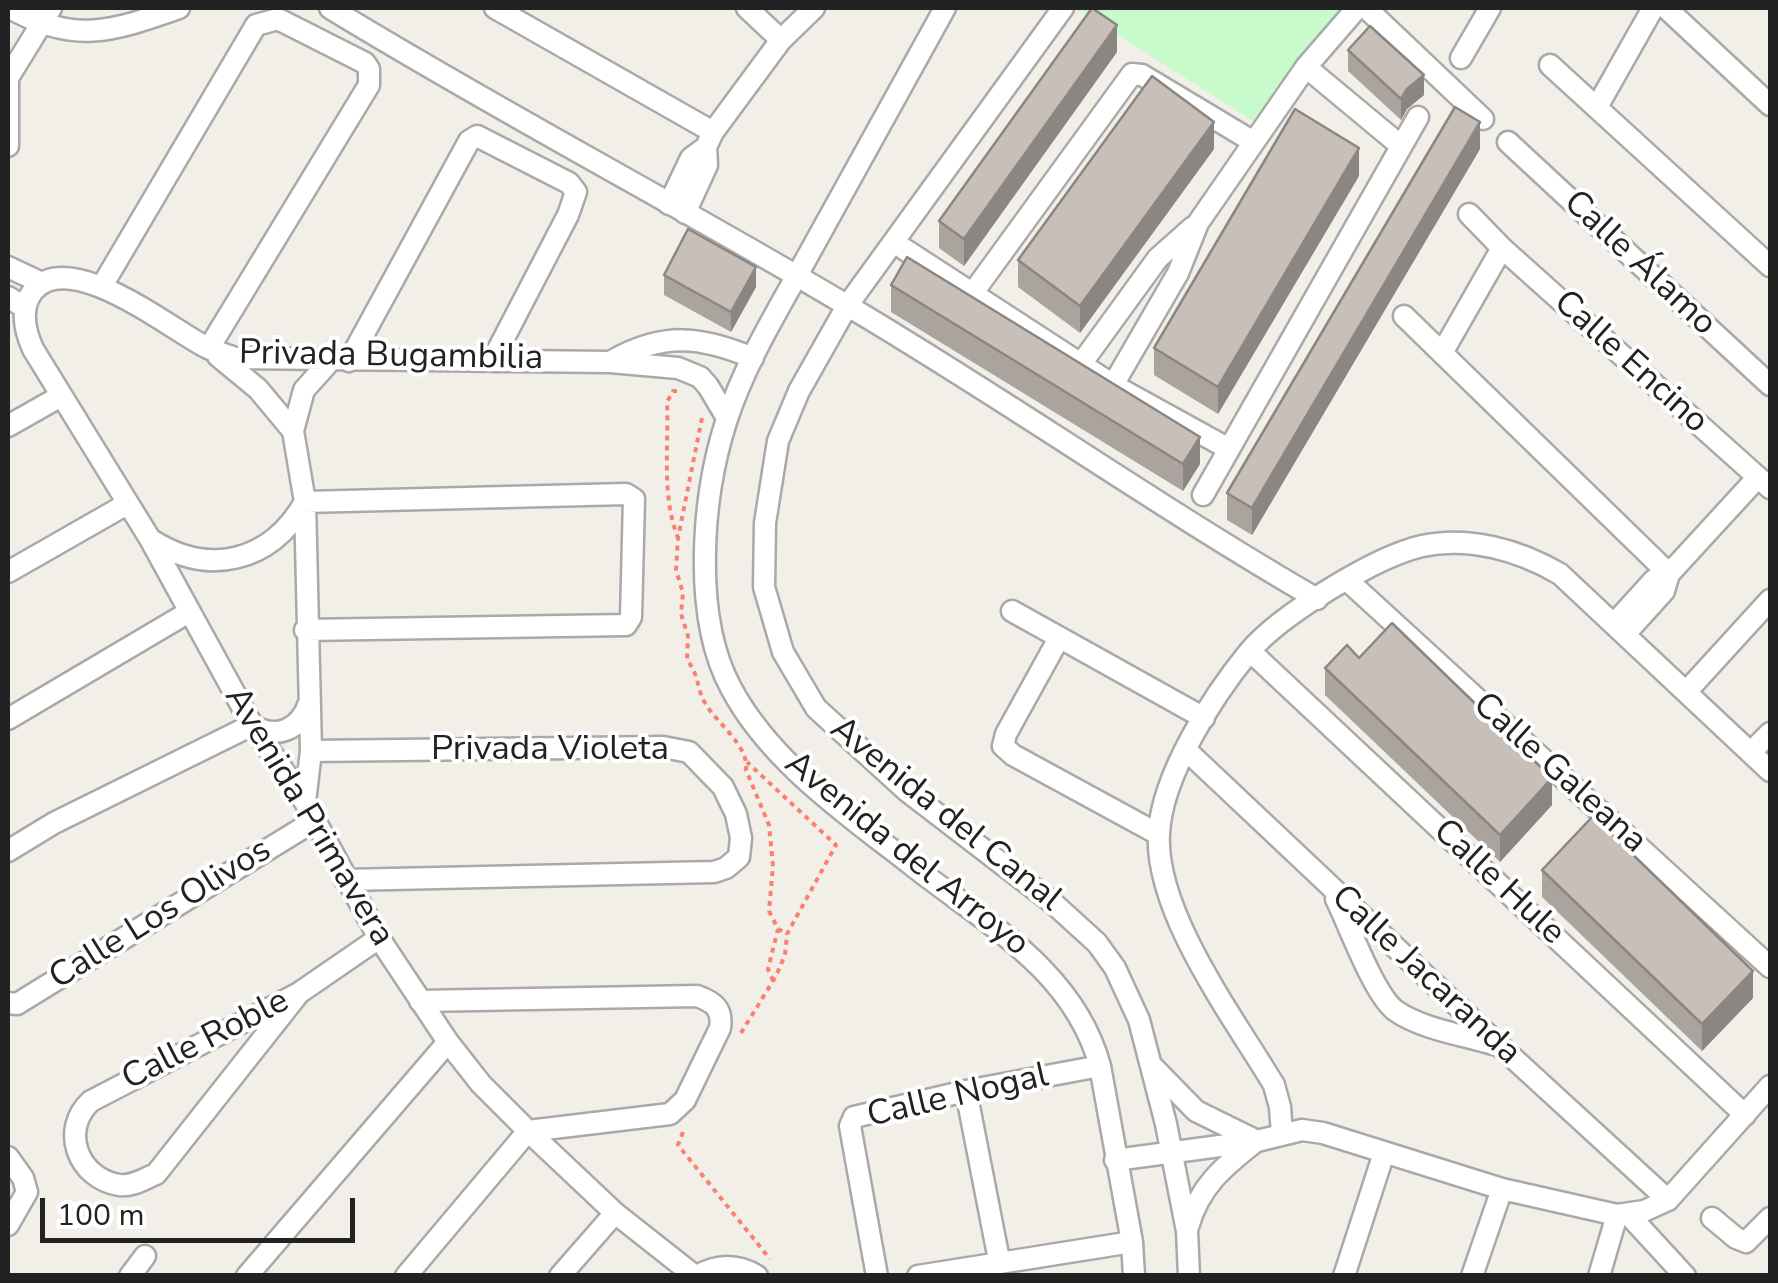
<!DOCTYPE html>
<html>
<head>
<meta charset="utf-8">
<style>
  body { margin:0 }
  #map { position:relative; width:1778px; height:1283px; overflow:hidden; background:#f2efe9; font-family:"Nunito Sans",sans-serif }
  canvas { display:block }
  .frame { position:absolute; inset:0; border:10px solid #222; pointer-events:none }
  .scale { position:absolute; left:40px; top:1198px; width:315px; height:45px; box-sizing:border-box; border:5px solid #222; border-top:0; padding-left:12px; font-size:30px; line-height:35px; white-space:nowrap; color:#222; -webkit-text-stroke:8px #fff; paint-order:stroke }
</style>
</head>
<body>
<div id="map">
<canvas width="1778" height="1283"></canvas>
<div class="frame"></div>
<div class="scale">100 m</div>
</div>
<script>
const g = document.querySelector('canvas').getContext('2d');
g.lineJoin = 'round';
function fill(path, color) {
  g.fillStyle = color;
  g.fill(path, 'evenodd');
}
function strokePath(path, color, width, dash) {
  g.strokeStyle = color;
  g.lineWidth = width;
  g.lineCap = dash ? 'butt' : 'round';
  g.setLineDash(dash || []);
  g.stroke(path);
}
function write(font, color, halo, rows, align = 'center') {
  g.font = font + ' "Nunito Sans",sans-serif';
  g.lineWidth = 8;
  g.setLineDash([]);
  g.textBaseline = 'middle';
  g.strokeStyle = halo;
  g.fillStyle = color;
  for (const [text, x, y, turn = 0] of rows) {
    g.save();
    g.translate(x, y);
    g.rotate((+turn || 0) * Math.PI / 180);
    g.textAlign = isNaN(turn) ? turn : align;
    if (halo) g.strokeText(text, 0, 0);
    g.fillText(text, 0, 0);
    g.restore();
  }
}
fill(new Path2D(`
  M1080,8H1346L1253,121L1078,10Z`), '#c8facc');
const minor = new Path2D(`
  M10,8C75,45 113,31 179,8
  M330,8C500,112 677,204 848,306C1007,400 1158,507 1317,599
  M495,8L713,132
  M747,8L781,40
  M945,8C900,89 855,171 810,252C780,307 745,362 726,422C702,497 692,616 731,688C770,762 849,816 913,866C987,924 1074,971 1100,1066L1132,1242L1134,1276
  M1063,8L847,306L799,391L778,441L765,523L764,587L783,652L816,708L907,791L1053,903L1097,943L1115,968L1139,1020L1166,1124L1187,1231L1189,1276
  M1366,8L1483,119
  M1666,8L1770,105
  M1461,58L1490,8
  M1550,65L1770,266
  M1306,67L1401,146
  M8,78L51,8
  M1597,107L1653,8
  M1508,142L1770,385
  M8,146V77
  M669,204L691,158L706,147
  M685,213L707,165L706,147L713,132L781,40L814,8
  M1469,214L1502,248L1770,488
  M904,249L1113,385L1229,449
  M8,267L42,283
  M102,286L256,25L278,19L365,63L369,69V85L209,348
  M972,294L1132,74L1142,75L1252,141
  M8,297L25,308
  M1404,316L1669,574
  M1442,353L1502,248
  M218,356L258,389L293,431
  M349,361L469,141L477,136L569,183L576,192L568,215L492,361
  M612,361C663,332 701,336 753,358
  M1081,364L1158,258L1193,227
  M1113,385L1178,273L1198,223L1306,67L1357,8
  M8,426L61,396
  M1203,495L1418,117
  M150,539C208,577 270,563 305,502L626,494L634,499L631,617L626,625L305,630
  M8,572L127,504
  M1347,580L1770,967
  M1012,611L1204,718
  M1614,624L1654,580L1669,574L1758,477
  M1625,634L1664,591L1669,574
  M1059,638L1006,734L1003,746L1013,755L1158,834
  M1250,651L1745,1115
  M1686,692L1770,600
  M8,719L189,612
  M1186,750L1500,1046L1668,1200
  M311,751L663,747L689,752L723,787L736,814L741,838L739,857L726,868L714,872L345,880
  M1751,752L1770,733
  M305,802L311,751L305,502L293,431L304,390L331,360
  M8,851L54,823L252,725C276,740 300,730 309,703
  M1336,899C1349,925 1374,995 1396,1011C1422,1029 1463,1035 1493,1044
  M299,993L156,1174C144,1179 132,1187 119,1185C77,1178 60,1129 91,1101L299,993L379,938
  M8,1003L17,1004L314,821
  M1154,1068L1196,1111L1255,1140
  M966,1091L999,1260
  M1282,1134L1280,1107L1274,1085C1234,1018 1154,912 1159,833C1162,775 1213,696 1249,652C1280,615 1375,557 1422,546C1469,536 1519,550 1560,574L1770,771
  M8,1157L23,1178L27,1192L8,1225
  M1115,1160L1257,1141L1302,1130L1323,1133L1502,1189L1617,1215L1644,1211L1668,1200L1770,1086
  M1628,1214L1685,1276
  M1712,1218L1736,1238L1746,1242L1770,1218
  M1188,1227C1199,1187 1223,1167 1255,1142
  M130,1276L145,1256
  M247,1276L448,1042
  M406,1276L528,1131L670,1114L685,1100L720,1028C723,1009 714,1002 697,996L420,1001
  M560,1276L615,1213
  M695,1276L615,1213L528,1131L481,1084L448,1042L379,938L305,802L252,725L150,539L33,349C25,331 19,309 33,291C69,247 169,328 206,347C215,352 225,354 235,358L610,362L678,368L700,377L708,386L727,418
  M697,1276C718,1264 737,1264 757,1276
  M877,1276L850,1126L854,1117L966,1091L1100,1066
  M918,1276L1132,1242
  M1344,1276L1384,1153
  M1472,1276L1502,1189
  M1599,1276L1617,1215`);
strokePath(minor, '#a9a9a9', 25);
strokePath(new Path2D(`
  M677,391H673L667,402C669,447 661,495 678,538
  M702,418L678,538L676,570L683,593L681,614L688,636L687,660C700,676 696,688 705,703C717,724 749,745 746,770L769,825L773,866L769,911L778,929L787,934
  M773,981L768,969L778,929
  M741,1033L776,976L785,955L787,934L836,845L747,762
  M683,1132L678,1145L770,1259`), '#fa8072', 4, [5, 5]);
strokePath(minor, '#fff', 20);
fill(new Path2D(`
  M1348,50L1424,95L1407,109L1401,120L1348,71Z
  M1117,52L964,266L939,248V221Z
  M1214,149L1080,333L1018,287V260Z
  M1480,149L1252,535L1227,520V493Z
  M1359,176L1218,414L1154,375V348Z
  M664,275L756,287L731,332L664,295Z
  M891,285L1200,464L1183,491L891,312Z
  M1359,658L1552,805L1500,862L1325,695V668Z
  M1542,870L1753,998L1702,1051L1542,897Z`), '#aba49e');
fill(new Path2D(`
  M1117,25V52L964,266V239Z
  M1424,75V95L1407,109L1401,120V99L1407,89Z
  M1214,122V149L1080,333V306Z
  M1480,122V149L1252,535V508Z
  M1359,148V176L1218,414V387Z
  M756,267V287L731,332V312Z
  M1200,437V464L1183,491V464Z
  M1552,778V805L1500,862V835Z
  M1753,971V998L1702,1051V1024Z`), '#8b8681');
const building = new Path2D(`
  M1092,8L1117,25L964,239L939,221Z
  M1370,26L1424,75L1407,89L1401,99L1348,50Z
  M1152,76L1214,122L1080,306L1018,260Z
  M1455,107L1480,122L1252,508L1227,493Z
  M1295,109L1359,148L1218,387L1154,348Z
  M688,229L756,267L731,312L664,275Z
  M907,257L1200,437L1183,464L891,285Z
  M1392,623L1552,778L1500,835L1325,668L1347,645L1359,658Z
  M1593,816L1753,971L1702,1024L1542,870Z`);
fill(building, '#c7bfb8');
strokePath(building, '#8b8681', 2.5);
write('35px', '#222', '#fff', [
  ["Calle Álamo",1639,264,43],
  ["Privada Bugambilia",391,357,1],
  ["Calle Encino",1630,363,42],
  ["Privada Violeta",550,751],
  ["Calle Galeana",1559,774,42],
  ["Avenida del Canal",945,815,39],
  ["Avenida Primavera",308,817,59],
  ["Avenida del Arroyo",906,855,39],
  ["Calle Hule",1498,883,43],
  ["Calle Los Olivos",161,915,-32],
  ["Calle Jacaranda",1425,976,43],
  ["Calle Roble",206,1041,-27],
  ["Calle Nogal",958,1097,-13]
]);
</script>
</body>
</html>
